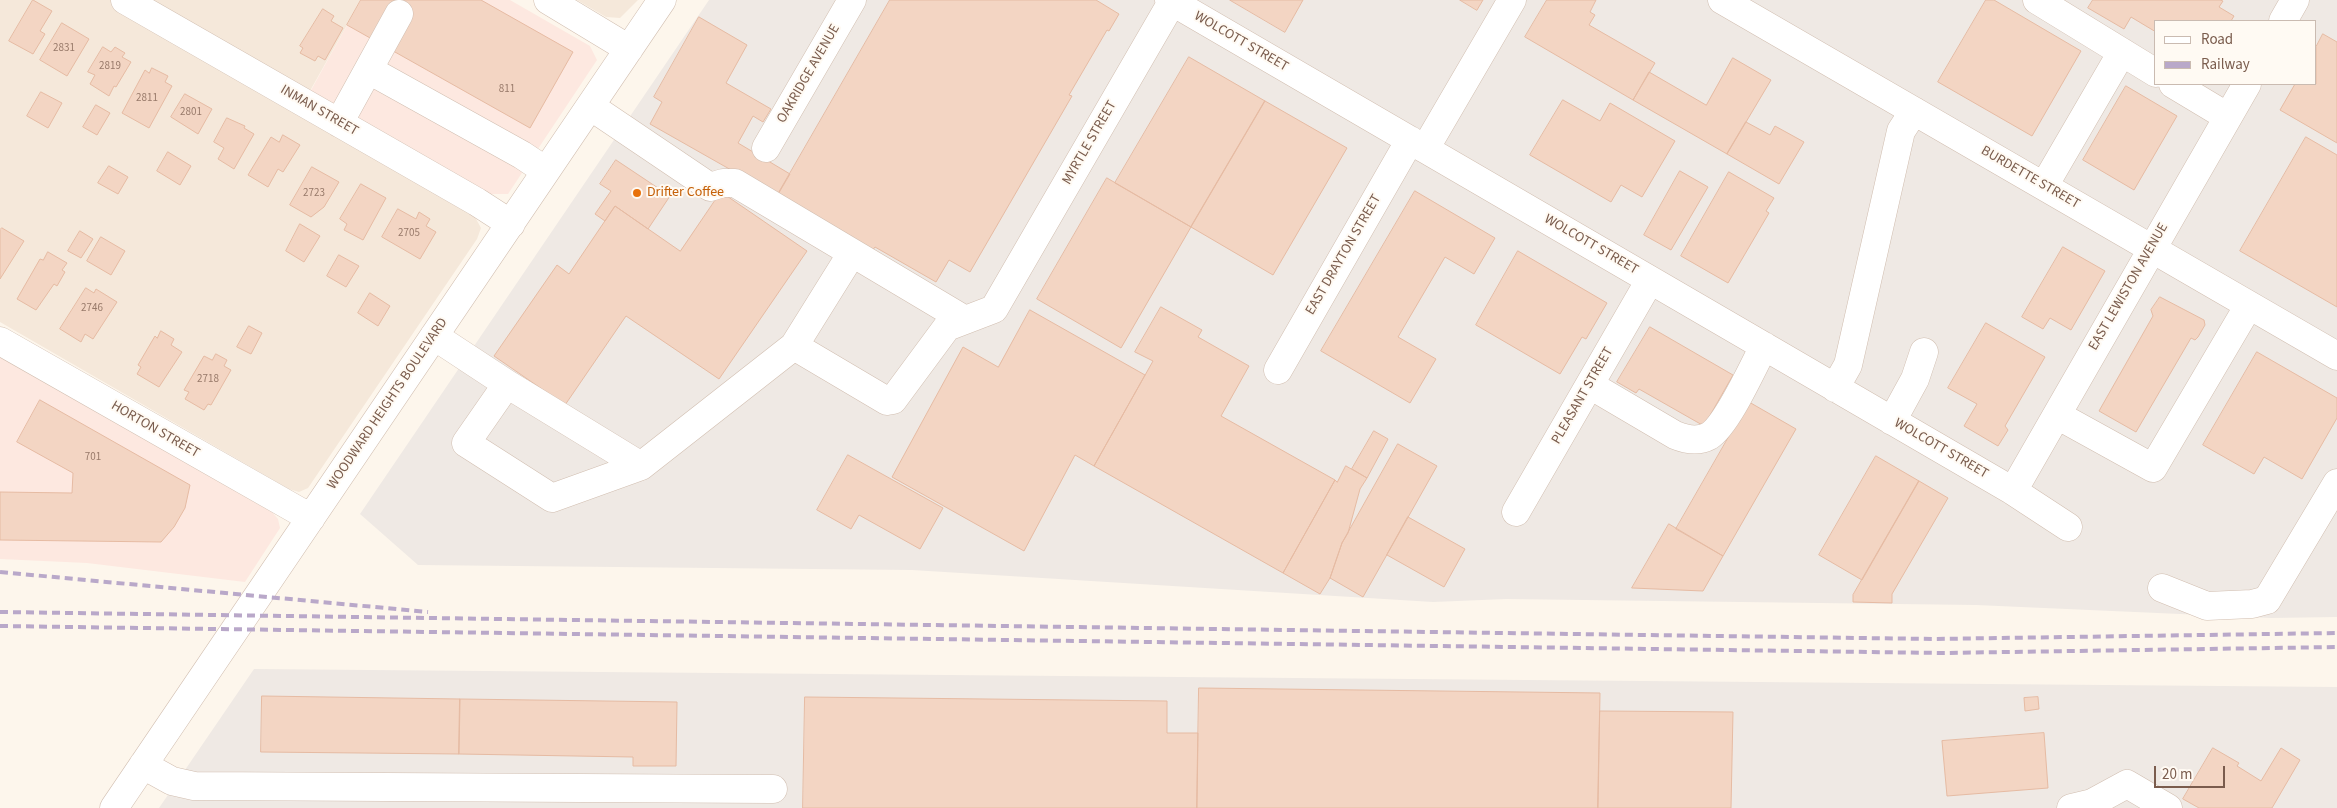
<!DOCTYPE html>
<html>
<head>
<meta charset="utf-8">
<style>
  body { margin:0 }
  #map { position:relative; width:2337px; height:808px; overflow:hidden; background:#fdf6ec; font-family:"Source Sans 3",sans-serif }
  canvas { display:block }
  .legend { position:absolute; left:2154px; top:20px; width:162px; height:65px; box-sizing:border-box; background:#fffaf3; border:1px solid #cabbb1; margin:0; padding:6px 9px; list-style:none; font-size:15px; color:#7a5c4d }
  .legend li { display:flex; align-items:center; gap:10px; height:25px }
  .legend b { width:25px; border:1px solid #cabbb1 }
  .scale { position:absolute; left:2154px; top:766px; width:71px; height:22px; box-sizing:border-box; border:2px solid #7a5c4d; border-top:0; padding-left:6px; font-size:15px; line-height:18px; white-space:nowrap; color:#7a5c4d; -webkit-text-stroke:4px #fffaf3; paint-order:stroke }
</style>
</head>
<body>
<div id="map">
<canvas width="2337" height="808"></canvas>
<ul class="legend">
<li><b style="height:6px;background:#fff"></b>Road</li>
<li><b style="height:6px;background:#b9a8c9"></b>Railway</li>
</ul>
<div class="scale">20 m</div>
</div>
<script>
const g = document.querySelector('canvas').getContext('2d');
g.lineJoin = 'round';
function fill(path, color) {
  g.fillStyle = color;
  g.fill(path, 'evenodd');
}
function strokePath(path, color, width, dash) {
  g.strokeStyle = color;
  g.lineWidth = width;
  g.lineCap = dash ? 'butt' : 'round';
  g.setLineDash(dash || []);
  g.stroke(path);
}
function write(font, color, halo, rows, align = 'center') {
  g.font = font + ' "Source Sans 3",sans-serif';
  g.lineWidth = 4;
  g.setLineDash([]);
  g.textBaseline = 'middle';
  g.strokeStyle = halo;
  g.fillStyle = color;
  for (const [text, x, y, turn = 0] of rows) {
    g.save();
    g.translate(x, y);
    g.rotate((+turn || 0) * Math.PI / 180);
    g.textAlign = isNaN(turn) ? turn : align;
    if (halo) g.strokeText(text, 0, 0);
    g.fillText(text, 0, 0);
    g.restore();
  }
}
fill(new Path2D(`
  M0,0H361L297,114L475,217L481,228L477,239L308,488L299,492L289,489L0,322Z
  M577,0H638L620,18L606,17Z`), '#f5e8da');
fill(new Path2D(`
  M361,0H510L590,46L597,60L508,194H489L310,92Z
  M0,356L272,512L278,519L280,528L245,582L87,563L0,559Z`), '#fde8e0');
fill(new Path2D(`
  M709,0H2337V617L2271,618L1976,605L1506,599L1433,602L912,570L418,565L360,514ZM2156,21H2316V84H2156Z
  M254,669L2337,687V808H159Z`), '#efe9e4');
const building = new Path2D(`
  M33,0L52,11L40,31L45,34L33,54L9,41Z
  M361,0H481L573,52L530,128L347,25Z
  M890,0H1096L1119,14L1109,31L1107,30L1069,95L1072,96L970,272L949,260L936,282L875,247L872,251L777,196Z
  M1230,0H1303L1285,32Z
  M1460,0H1483L1477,10Z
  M1547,0H1596L1590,12L1595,15L1589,25L1655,63L1633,100L1525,37Z
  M1986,0H1994L2081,51L2032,136L1938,82Z
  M2093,0H2220L2223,1L2219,7L2234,16L2231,21H2156V32L2131,17L2124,29L2088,8Z
  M323,9L334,16L331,21L343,28L325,60L318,56L315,61L300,53L303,48L300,46Z
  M699,17L747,45L726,83L771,109L763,122L753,116L738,143L790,174L777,196L650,124L662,102L654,97Z
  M62,23L89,39L67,76L40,60Z
  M2323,34L2337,42V143L2280,110L2295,84H2316V47Z
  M103,47L111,52L115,47L125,53L122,57L131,62L116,87L114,86L109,96L90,84L95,75L88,72Z
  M1189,57L1265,101L1191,227L1115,183Z
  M1733,58L1771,80L1727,154L1633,100L1649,72L1706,105Z
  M152,68L168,76L165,82L172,86L149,128L122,113L145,70L149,73Z
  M2126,86L2177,116L2134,190L2083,160Z
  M41,92L62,103L48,128L27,116Z
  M185,94L212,109L198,134L171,117Z
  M1563,100L1600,121L1610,103L1675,141L1642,197L1621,185L1611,202L1530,155Z
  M1265,101L1347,148L1273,275L1191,227Z
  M96,105L110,113L97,135L83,127Z
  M227,118L245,126L244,128L254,134L234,169L218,159L224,148L214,142Z
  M1746,122L1770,135L1775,126L1804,142L1779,184L1727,154Z
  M283,135L300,145L283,172L278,169L268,187L248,175L271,137L279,142Z
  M2306,137L2337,155V307L2240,251Z
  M168,152L191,166L180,185L157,171Z
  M616,160L670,196L648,229L615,206L605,221L595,214L611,191L600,184Z
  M109,166L128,177L118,194L98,183Z
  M312,167L339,182L324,207L311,217L290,205Z
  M1680,171L1708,187L1671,250L1644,235Z
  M1729,172L1774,198L1766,211L1769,213L1728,283L1681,256Z
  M1107,178L1191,227L1121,348L1037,299Z
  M361,184L386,198L363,240L344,230L347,224L340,219Z
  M1415,191L1495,238L1474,274L1445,257L1398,337L1436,359L1410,403L1321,351Z
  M721,192L807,251L719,379L626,316L565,405L494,356L557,265L569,274L615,206L680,251Z
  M398,209L416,219L419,212L430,219L426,226L436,232L420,259L382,237Z
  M300,224L320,236L304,262L286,251Z
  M2,228L24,241L0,279V230Z
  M80,231L93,239L81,258L68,251Z
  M101,237L125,251L111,275L87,261Z
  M2063,247L2105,271L2071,330L2050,318L2043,329L2022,317Z
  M1518,251L1607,303L1586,339L1582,337L1560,374L1476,325Z
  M48,252L67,263L62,270L65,272L57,286L54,284L36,310L17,299L40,259L43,260Z
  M339,255L359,266L346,287L327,276Z
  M86,288L94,293L96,289L117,302L93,339L85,334L81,342L60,329Z
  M370,293L390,306L378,326L358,313Z
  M2160,297L2204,320L2205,325L2198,337L2195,340L2191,338L2136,432L2099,411L2153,316L2151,310Z
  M1161,307L1202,330L1198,337L1249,366L1221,416L1335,480L1283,573L1094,466L1153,361L1135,352Z
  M1030,310L1145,375L1094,466L1075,455L1024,551L892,477L963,347L998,367Z
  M1986,323L2045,357L2005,426L2008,430L1998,446L1964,426L1977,404L1948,388Z
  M249,326L262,333L251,354L237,347Z
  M1650,327L1733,375L1704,426L1639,389L1636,393L1617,382Z
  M161,331L174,339L171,345L182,352L159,387L137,374L141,367L138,365L155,336L157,338Z
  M2257,352L2337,398V418L2302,479L2264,457L2254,474L2203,445Z
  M216,354L227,360L224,366L231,370L211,405L208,404L204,410L185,399L189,392L184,390L204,356L212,360Z
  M40,400L190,485L185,508L174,527L161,542L0,540V492L72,493L73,473L17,442Z
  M1749,402L1796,429L1723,556L1676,529Z
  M1374,431L1388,439L1367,478L1352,469Z
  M1398,444L1437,466L1363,597L1330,578L1342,543Z
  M848,455L943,508L920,549L859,515L851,529L817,510Z
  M1876,456L1919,481L1862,580L1819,555Z
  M1346,466L1367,478L1360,489L1348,533L1342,543L1330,578L1320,594L1283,573L1335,480L1337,482Z
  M1919,481L1948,498L1892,594V603L1853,602V595Z
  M1408,517L1465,549L1444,587L1387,555Z
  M1669,524L1723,556L1703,591L1632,588Z
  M1199,688L1600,693L1598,808H1197Z
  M262,696L460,699L459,754L261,752Z
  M805,697L1167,701V733H1198L1197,808H803Z
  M2038,697L2039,709L2025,711L2024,698Z
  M460,699L677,702L676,766H633V757L459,754Z
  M1600,711L1733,712L1731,808H1598Z
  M2044,733L2048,788L1947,796L1942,741Z
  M2213,748L2239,763L2237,766L2261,781L2281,748L2300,760L2272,808H2199L2183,799Z`);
fill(building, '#f3d5c3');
strokePath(building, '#e6bba3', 1);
const minor = new Path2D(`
  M125,0L477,202L511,224
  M548,0L629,49
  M1169,0L2013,491L2068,527
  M1722,0L2337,356
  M2037,0L2156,73
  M2283,21L2295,0
  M369,70L522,155L546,171
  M2173,84L2228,117
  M590,106L710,187L723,183H735L965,320
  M339,123L399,14
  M766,148L852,0
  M1425,149L1512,0
  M2044,186L2122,52
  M434,336L507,384L466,443L552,498L641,466
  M0,341L311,518
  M794,346L852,253
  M1278,370L1410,140
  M507,384L641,466L794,346L887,401L893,400L947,327L994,309L1172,2
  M1590,385L1675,435C1687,440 1698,442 1709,436C1727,425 1753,367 1764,346
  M1835,388L1848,365L1901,131L1914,111
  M2057,415L2153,468L2249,305
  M1892,421L1915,379L1924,352
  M2013,491L2247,84
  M1516,512L1650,280
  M2162,588L2207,606L2252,604L2267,600L2337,483
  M143,765L172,781L194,786L773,789
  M114,808L662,0
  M2071,808L2092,803L2127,784L2168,808`);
strokePath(minor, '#d1beb0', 29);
strokePath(minor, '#fff', 28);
strokePath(new Path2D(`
  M0,572L428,612
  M0,612L1933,639L2337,633
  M0,626L1942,653L2337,647`), '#b9a8c9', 4, [8, 5]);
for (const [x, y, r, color] of [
  [637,193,5,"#e8710a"]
]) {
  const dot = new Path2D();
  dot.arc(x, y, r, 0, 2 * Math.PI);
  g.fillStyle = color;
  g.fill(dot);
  strokePath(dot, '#fffaf3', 2);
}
write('11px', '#987a6a', null, [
  ["2831",64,49],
  ["2819",110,67],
  ["811",507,90],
  ["2811",147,99],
  ["2801",191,113],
  ["2723",314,194],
  ["2705",409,234],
  ["2746",92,309],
  ["2718",208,380],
  ["701",93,458]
]);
write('14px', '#7a5c4d', '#fffaf3', [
  ["WOLCOTT STREET",1241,42,30],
  ["OAKRIDGE AVENUE",809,74,-60],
  ["INMAN STREET",319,111,30],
  ["MYRTLE STREET",1090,143,-60],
  ["BURDETTE STREET",2030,178,30],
  ["WOLCOTT STREET",1591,245,30],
  ["EAST DRAYTON STREET",1344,255,-60],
  ["EAST LEWISTON AVENUE",2129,287,-60],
  ["PLEASANT STREET",1583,396,-60],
  ["WOODWARD HEIGHTS BOULEVARD",388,404,-56],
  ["HORTON STREET",155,430,30],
  ["WOLCOTT STREET",1941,449,30]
]);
write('14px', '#c56008', '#fffaf3', [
  ["Drifter Coffee",647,193]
], 'left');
</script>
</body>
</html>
